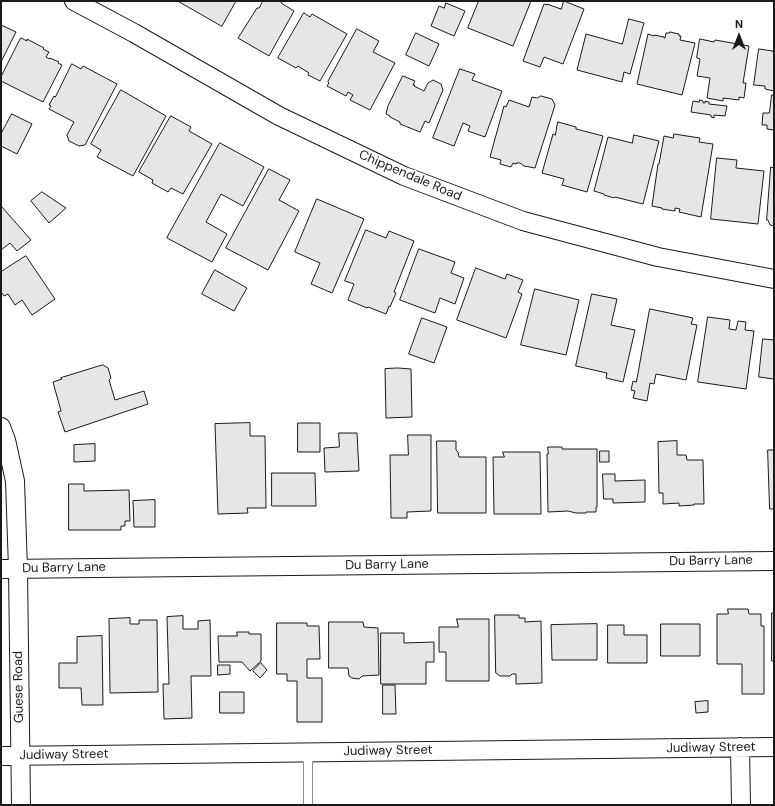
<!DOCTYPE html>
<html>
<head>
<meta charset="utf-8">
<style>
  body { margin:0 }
  #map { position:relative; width:775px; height:806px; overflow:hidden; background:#fff; font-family:"DM Sans",sans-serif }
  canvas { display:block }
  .frame { position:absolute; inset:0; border:2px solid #1a1a1a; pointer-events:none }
  .north { position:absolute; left:719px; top:16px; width:40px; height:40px; -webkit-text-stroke:3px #fff; paint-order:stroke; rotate:0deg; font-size:11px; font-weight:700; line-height:16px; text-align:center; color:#1a1a1a }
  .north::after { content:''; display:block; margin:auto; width:14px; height:18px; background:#1a1a1a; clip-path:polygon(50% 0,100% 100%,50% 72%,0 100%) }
</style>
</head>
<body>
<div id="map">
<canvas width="775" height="806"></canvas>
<div class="frame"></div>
<div class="north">N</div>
</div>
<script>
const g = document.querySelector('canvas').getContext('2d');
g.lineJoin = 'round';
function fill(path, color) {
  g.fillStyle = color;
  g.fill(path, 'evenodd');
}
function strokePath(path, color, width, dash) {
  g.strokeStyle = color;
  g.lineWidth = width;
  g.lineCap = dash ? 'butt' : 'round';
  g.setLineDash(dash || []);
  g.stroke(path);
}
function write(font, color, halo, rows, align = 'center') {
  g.font = font + ' "DM Sans",sans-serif';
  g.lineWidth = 3;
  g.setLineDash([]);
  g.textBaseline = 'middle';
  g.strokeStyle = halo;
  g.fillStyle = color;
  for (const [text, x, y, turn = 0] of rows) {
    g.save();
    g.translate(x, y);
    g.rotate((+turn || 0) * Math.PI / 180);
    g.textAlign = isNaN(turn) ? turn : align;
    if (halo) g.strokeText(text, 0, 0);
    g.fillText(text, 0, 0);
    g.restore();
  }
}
const building = new Path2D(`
  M178,1H236L222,26Z
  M263,1H282L281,3L294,11L269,56L238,38L257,8H259Z
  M479,1H531L513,46L468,28Z
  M564,1L584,9L563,64L544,57L540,67L523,61L544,4L547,5V4L561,9Z
  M446,3L465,11L454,36L431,26L439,6L444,8Z
  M304,13L310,17L312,14L347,34L320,81L308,75L309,73L298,66L296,68L278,58Z
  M629,19L644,23L630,74L624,72L622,82L577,70L586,34L622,44Z
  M1,25L16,32L1,62Z
  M357,29L379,41L373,52L395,63L370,110L350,100L353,95L348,92L346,96L327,86L329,83L328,82Z
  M670,32L679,34V36H681L680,40L695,43L682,95L637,84L648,34L654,36V35L664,37V38H665L666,33H669Z
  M416,33L439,44L429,66L406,55Z
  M21,38L27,41V39L44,48L43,49L49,52L46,57L50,59V58L59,62L58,63L62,65L43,102L1,81V77Z
  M700,39L714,42L715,40L749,46L743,83H746L744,98L739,97V100L723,98V101L707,98L710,78L697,76L700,59L697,58Z
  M759,49L773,51V52L774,53V91L765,89V86L754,85Z
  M72,64L81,69L83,66L117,84L85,145L79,146L69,141L67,135L74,122L49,109L51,106L49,105L54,96L55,97Z
  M460,69L475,74L472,80L502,91L485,137L468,131L470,126L463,123L454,146L433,138Z
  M403,76L415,81L413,85H415L414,86L424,91L428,83L433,80L441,84L443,90L429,123L425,121L420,132L400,124V122L390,117V116L386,114L388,106Z
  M121,90L166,116L133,176L97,157L101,150L91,144Z
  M772,95L774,96V130L767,129V125H762L763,113H769Z
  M541,96L552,99L555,105L535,168L524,166L520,163H516V164L513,163L511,167L500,164L501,160L490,157L504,106L506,107L509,100L529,107L532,97L537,98Z
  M700,100L703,101V103H705V101L709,102V104L727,106L725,116L714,115V118L711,117V115L691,112L693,101L699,102Z
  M12,114L32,124L17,154L1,146V134Z
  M171,116L191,127L189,131L212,144L183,194L171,188L168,192L152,183L153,180L139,172Z
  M558,122L576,127V129L603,136L587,192L562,185L564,179L542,173L553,134L555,135Z
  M674,134L700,138L699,142L713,144L701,217L679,212L680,209L675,208V211L662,209V208L652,206L658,164H659L664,136L673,138Z
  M634,135L659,141L643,204L615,197L614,198L604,195V194L594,191L608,137L632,143Z
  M220,143L264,167L243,206L221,194L206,222L227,234L212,262L167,238Z
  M717,158L737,160L736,168L764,171L758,224L711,219Z
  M771,167L774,168V226L770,225L768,220H767Z
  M269,169L290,180L279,200L299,211L268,270L226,248Z
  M42,192L66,208L49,223L31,201Z
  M317,199L364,219L332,293L311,284L320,263L295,252Z
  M1,206L31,240L17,251L10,243L1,250Z
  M366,230L386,238L389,231L414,241L394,292L396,293L390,307L389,306L386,314L368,307L367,308L348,300L354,284L345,281Z
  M419,249L455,262L451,273L464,278L455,304L440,298L435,313L400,300Z
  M26,256L55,299L35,313L32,315L22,300L15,305L8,294L4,296L1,292V272Z
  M476,268L505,279L507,274L523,280L518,292L522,294L506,338L457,320Z
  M215,270L247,288L234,311L202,294Z
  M535,289L579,300L566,355L521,345Z
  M592,294L617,299L611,325L635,330L623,382L606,378L607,373L576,366Z
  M650,309L693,318L691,324L697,325L686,380L656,374L654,384L650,383L647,401L633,398L635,391L631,390L633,381L636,382Z
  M708,317L730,320L729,329L736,330L738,321L746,322L745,330L754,331L746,389L698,382Z
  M422,318L447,327L434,363L409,354Z
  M763,339L774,340V379L759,377Z
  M103,365L108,368L111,378L109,380L115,400L144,391L148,404L65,432L58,412L61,411L53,382L62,379L61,378Z
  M398,368L411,369L412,417L386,418L385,369Z
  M250,423V436H265L266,508H247L248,513L218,514L215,424Z
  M298,423H320V452H298Z
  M339,433H357L359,471L325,472L324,448L339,447Z
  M408,435H431V511L407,512V518H391L390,455H408Z
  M437,441H456V450L458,452L459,457H486V513H438Z
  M677,441V455H686L687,460H703L704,504H694V505L679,506V503L663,504V493H659L658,442Z
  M95,444V461L74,462V445Z
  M548,447H562V449H597V507H596V512H586V513H576L568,511L548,512L547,454H548Z
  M768,450H774V509H770Z
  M600,451H609V462H600Z
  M503,452H540L541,514H494L493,457H504Z
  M272,473H315L316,506H272Z
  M603,474H615V481L645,480V502L613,503V499H604Z
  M69,484H84V491L129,490L130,521H125V526H121V530H69Z
  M155,500V527H134L133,501Z
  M728,609H748L749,614H761V626H764V694H742V664H717V614H728Z
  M772,613H774V661H772Z
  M495,615H519V618H525V622L541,621L542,683L516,684V674H512L510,676H500L496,673Z
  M183,616V629H198V621L210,620L211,676H191L192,718L164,719L163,684H169L167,617Z
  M130,618V624H139V620H157L158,692L110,693L109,619Z
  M457,619H489V681H446V652H439V627H458Z
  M329,622H363L364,627L378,628L379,675L362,676L359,679L352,678L349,676L348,668H329Z
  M277,623H307V626H319L320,659H307V678H322V722H297V681H287V674H277Z
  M597,624V660H552L551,625Z
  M661,624H700V656H661Z
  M608,625H624V635H647V663H608Z
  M237,632H249V634H261V661L250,671L242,662H219L218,636H237Z
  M381,633H404V643L434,642V662H426V684H381Z
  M102,636L103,705H82L81,688H59V663H77V637Z
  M261,663L267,670L260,678L253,671Z
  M218,665H230V674L218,675Z
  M383,685H395L396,714H383Z
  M220,692H244V713H220Z
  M708,701V712L696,713L695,702Z`);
fill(building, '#e6e6e6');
strokePath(building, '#1a1a1a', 1);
const lane = new Path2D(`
  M308,752V805`);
const street = new Path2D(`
  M74,1L134,33L279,116L404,176L523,221L658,257L774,279
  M1,427L6,440L15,481L18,569L21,805
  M1,569L774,561
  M740,747L741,805
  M1,756L774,747`);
strokePath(lane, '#1a1a1a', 10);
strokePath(street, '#1a1a1a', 20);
strokePath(lane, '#fff', 9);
strokePath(street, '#fff', 18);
write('13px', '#1a1a1a', '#fff', [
  ["Chippendale Road",410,176,23],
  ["Du Barry Lane",711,561,-1],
  ["Du Barry Lane",387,565,-1],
  ["Du Barry Lane",64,568,-1],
  ["Guese Road",19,687,-91],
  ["Judiway Street",711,748,-1],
  ["Judiway Street",388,751,-1],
  ["Judiway Street",64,755,-1]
]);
</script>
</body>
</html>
